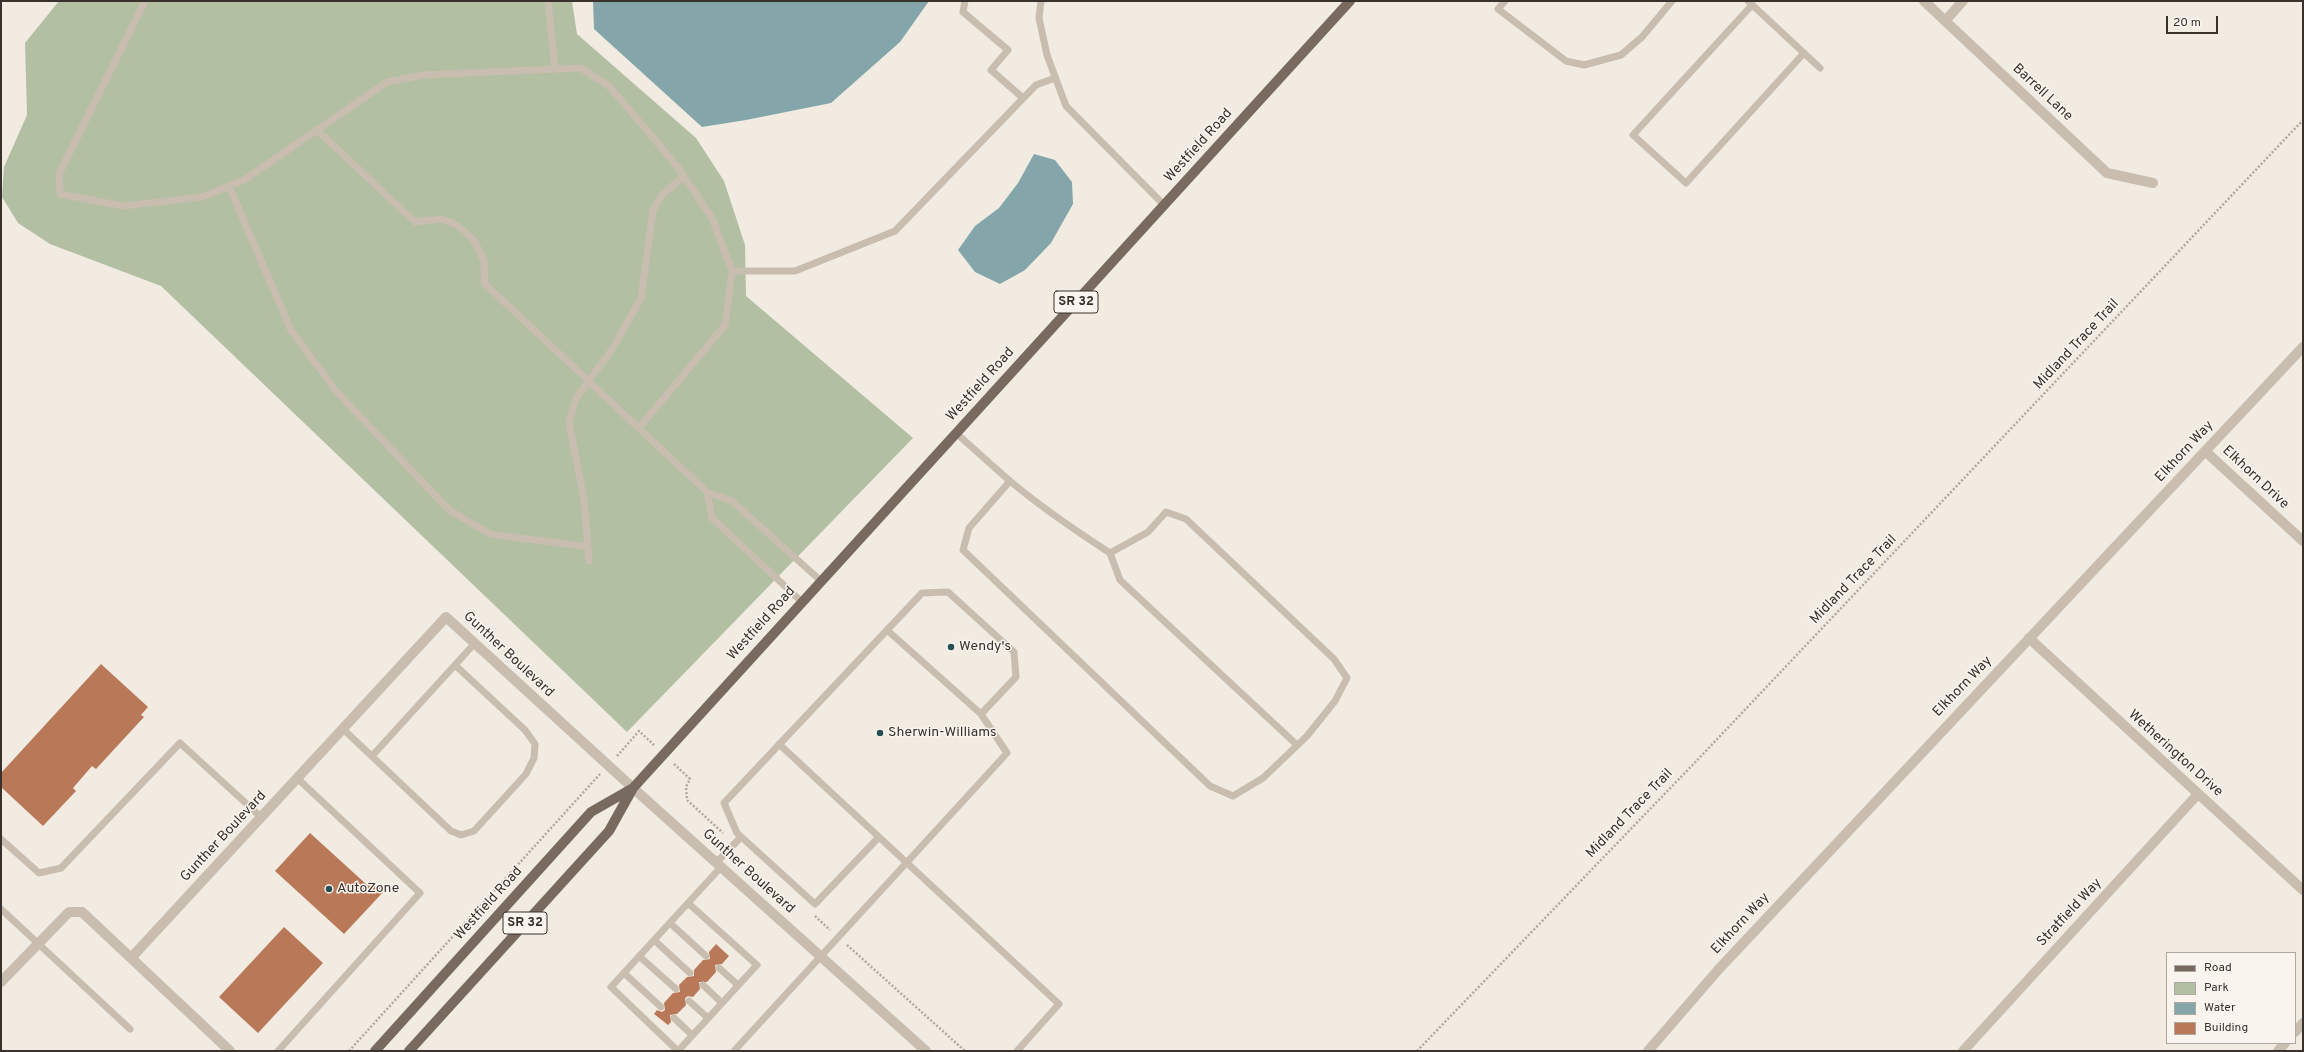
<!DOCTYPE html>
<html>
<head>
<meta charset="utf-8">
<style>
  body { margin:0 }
  #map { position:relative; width:2304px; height:1052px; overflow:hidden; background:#f1ebe2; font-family:Overpass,sans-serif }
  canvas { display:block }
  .frame { position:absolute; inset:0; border:2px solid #38312c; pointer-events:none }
  .legend { position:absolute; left:2166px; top:952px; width:130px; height:92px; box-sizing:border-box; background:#f9f5ee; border:1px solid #aca7a0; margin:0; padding:5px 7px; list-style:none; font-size:12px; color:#38312c }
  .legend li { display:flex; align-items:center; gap:8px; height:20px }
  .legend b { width:20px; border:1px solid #aca7a0 }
  .scale { position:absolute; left:2166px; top:16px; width:52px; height:18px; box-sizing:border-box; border:2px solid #38312c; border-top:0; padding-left:5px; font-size:12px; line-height:14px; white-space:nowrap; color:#38312c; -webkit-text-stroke:3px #f9f5ee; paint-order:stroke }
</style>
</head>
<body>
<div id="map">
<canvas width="2304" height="1052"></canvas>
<div class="frame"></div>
<ul class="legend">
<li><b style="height:5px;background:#786a5f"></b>Road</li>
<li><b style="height:11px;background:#b3bfa3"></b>Park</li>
<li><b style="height:11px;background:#84a6ab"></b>Water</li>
<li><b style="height:11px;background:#b97958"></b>Building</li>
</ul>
<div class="scale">20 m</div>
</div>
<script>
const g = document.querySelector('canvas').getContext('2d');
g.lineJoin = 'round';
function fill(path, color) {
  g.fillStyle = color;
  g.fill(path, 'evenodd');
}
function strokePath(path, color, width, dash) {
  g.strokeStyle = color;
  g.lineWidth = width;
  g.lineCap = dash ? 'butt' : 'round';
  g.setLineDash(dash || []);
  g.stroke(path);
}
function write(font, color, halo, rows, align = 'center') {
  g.font = font + ' Overpass,sans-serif';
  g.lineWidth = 3;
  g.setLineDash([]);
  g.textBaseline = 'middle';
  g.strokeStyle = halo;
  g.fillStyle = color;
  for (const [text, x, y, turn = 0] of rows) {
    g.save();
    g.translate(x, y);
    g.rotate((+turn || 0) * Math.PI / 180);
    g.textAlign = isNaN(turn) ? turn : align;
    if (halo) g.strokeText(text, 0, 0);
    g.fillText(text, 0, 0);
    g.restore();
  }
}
fill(new Path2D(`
  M59,1H572L577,34L696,138L724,181L745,245L746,296L913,438L627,732L161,286L50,244L18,223L2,197L4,167L27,115L25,43Z`), '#b3bfa3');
fill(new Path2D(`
  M593,1H929L900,42L831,103L746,120L702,127L594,29Z
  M1034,154L1055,160L1072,182L1073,204L1051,243L1025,270L1000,284L975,272L958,250L975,226L999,208L1018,183Z`), '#84a6ab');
fill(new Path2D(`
  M101,664L148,707L141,715L144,717L96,769L92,766L73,788L76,791L43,826L1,787V773Z
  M310,833L366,884L386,889L344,934L275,871Z
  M284,927L323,963L258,1033L219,997Z
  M716,944L729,956L722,964L715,965L716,972L707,982H699L700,989L693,997L688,996L685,998L686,1005L677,1014L670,1015L671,1022L668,1025L654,1014L657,1010L662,1012L665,1010L664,1003L673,993L680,992L679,985L687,977L694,976V970L703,960L710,959L709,952Z`), '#b97958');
strokePath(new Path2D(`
  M617,756L639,731L654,745
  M674,764L690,779L686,787L687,800L723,833
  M815,916L830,930
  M847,945L965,1051
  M349,1051L600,774
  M1417,1051L1704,753L2303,120`), '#b4a799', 2.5, [2, 2]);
strokePath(new Path2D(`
  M145,1L59,174L60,194L123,206L202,197L244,180L387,82L423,75L581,68L610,87L677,166L712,218L732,271L725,325L639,428
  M548,1L555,69
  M965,1L963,12L1008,50L991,70L1023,98
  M1041,1L1039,18L1047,55L1066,106L1164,205
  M1505,1L1498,9L1566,61L1584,65L1621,55L1642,37L1672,1
  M1748,1L1820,68
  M1752,5L1633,135L1686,183L1804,53
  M317,130L415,222L442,219L457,225L474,240L484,261L485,284L707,492L732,501L821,581
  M229,186L291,330L336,391L449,510L490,534L588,547
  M732,271H795L895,231L1036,85L1055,78
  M956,433L1003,475C1036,504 1073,529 1110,553L1148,532L1166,512L1186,519L1334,659L1347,678L1335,701L1307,736L1263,778L1233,796L1210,786L963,550L969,528L1010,481
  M707,492L712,518L802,602
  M1110,553L1120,580L1297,745
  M589,561L584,500L569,422L576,398L613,348L641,298L653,210L662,195L684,176
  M887,630L981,714
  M343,729L451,831L461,835L474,831L526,774L534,758L535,744L525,730L455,665
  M372,756L475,643
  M879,837L1059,1004L1017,1051
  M1,839L39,873L61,868L180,743L261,817
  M716,863L741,837
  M1,909L130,1029
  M670,923L706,956
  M654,940L690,973
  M639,956L676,989
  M719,968L738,985
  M624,973L661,1007
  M703,985L722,1003
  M689,1001L708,1018
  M674,1018L692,1035
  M278,1051L420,893L297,778
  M678,1051L611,987L721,867
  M678,1051L757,965L688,903
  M734,1051L1007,753L981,714L1016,677L1014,652L948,592L922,593C856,663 790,733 724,803L737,833L815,904L879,837L779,744`), '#c8bdaf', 7);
strokePath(new Path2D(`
  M1924,1L2107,173L2153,183
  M1945,21L1963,1
  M2205,451L2303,541
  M2029,638L2303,890
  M1,982L69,912H82L131,958
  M2295,1032L2303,1023
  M230,1051L131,958L446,617L633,788L926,1051
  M1648,1051L1718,970L2303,347
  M1963,1051L2198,794
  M2278,1051L2285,1043`), '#c8bdaf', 10);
strokePath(new Path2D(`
  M375,1051L591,812L633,788
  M409,1051L609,831L633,788L1350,1`), '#786a5f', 10);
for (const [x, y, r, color] of [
  [951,647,4,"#264e55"],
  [880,733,4,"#264e55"],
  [329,889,4,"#264e55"]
]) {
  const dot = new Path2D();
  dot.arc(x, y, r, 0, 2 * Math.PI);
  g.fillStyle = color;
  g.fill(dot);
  strokePath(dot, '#f9f5ee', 1.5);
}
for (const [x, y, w] of [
  [1076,302,44],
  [525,923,44]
]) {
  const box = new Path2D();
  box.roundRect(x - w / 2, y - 11, w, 22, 3);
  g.fillStyle = '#f9f5ee';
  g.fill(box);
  strokePath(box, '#38312c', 1);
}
write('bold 13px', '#38312c', null, [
  ["SR 32",1076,302],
  ["SR 32",525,923]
]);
write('14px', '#38312c', '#f9f5ee', [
  ["Barrell Lane",2042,93,43],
  ["Westfield Road",1199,146,-48],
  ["Midland Trace Trail",2077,345,-47],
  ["Westfield Road",981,385,-48],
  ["Elkhorn Way",2185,452,-47],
  ["Elkhorn Drive",2255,478,43],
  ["Midland Trace Trail",1854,580,-46],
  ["Westfield Road",762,624,-48],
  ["Gunther Boulevard",508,655,43],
  ["Elkhorn Way",1963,687,-46],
  ["Wetherington Drive",2175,754,42],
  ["Midland Trace Trail",1630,814,-46],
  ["Gunther Boulevard",224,837,-47],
  ["Gunther Boulevard",748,872,42],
  ["Westfield Road",489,904,-48],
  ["Stratfield Way",2070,913,-47],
  ["Elkhorn Way",1741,924,-47]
]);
write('14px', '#38312c', '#f9f5ee', [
  ["Wendy's",959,647],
  ["Sherwin-Williams",888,733],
  ["AutoZone",337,889]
], 'left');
</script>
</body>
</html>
